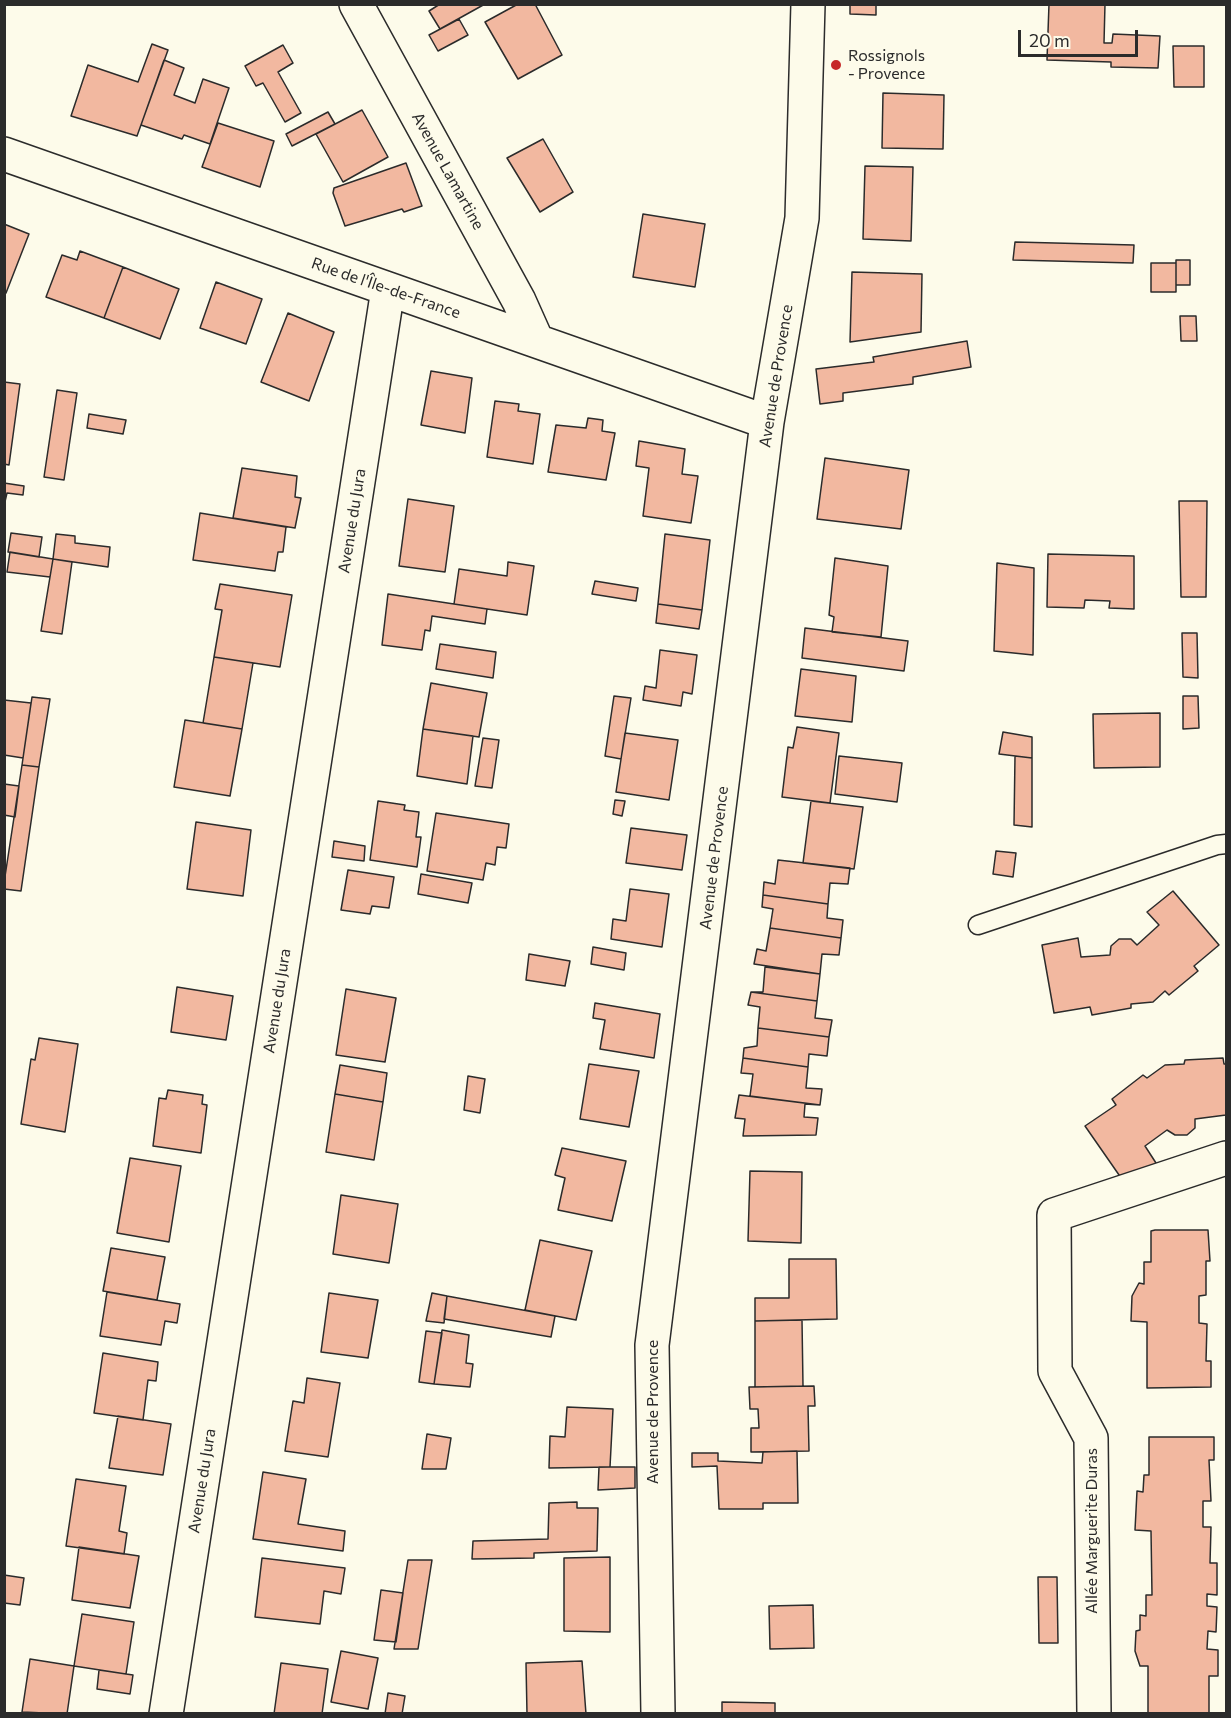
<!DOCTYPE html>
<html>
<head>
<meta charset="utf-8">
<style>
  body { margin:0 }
  #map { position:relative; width:1231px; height:1718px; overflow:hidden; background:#fdfbea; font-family:Commissioner,sans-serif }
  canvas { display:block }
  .frame { position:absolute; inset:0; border:6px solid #2b2b2b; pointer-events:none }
  .scale { position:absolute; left:1018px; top:30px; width:120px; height:27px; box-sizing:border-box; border:3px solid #2b2b2b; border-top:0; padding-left:8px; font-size:18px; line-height:21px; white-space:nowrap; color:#2b2b2b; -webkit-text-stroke:4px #fdfbea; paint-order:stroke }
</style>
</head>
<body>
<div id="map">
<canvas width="1231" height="1718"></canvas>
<div class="frame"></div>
<div class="scale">20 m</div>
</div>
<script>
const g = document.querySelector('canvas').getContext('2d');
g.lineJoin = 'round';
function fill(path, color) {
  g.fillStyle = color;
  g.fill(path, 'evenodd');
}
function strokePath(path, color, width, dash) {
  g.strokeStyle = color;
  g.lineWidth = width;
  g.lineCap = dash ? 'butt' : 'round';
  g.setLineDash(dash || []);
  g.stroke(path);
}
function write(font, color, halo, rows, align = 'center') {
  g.font = font + ' Commissioner,sans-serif';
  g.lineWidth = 4.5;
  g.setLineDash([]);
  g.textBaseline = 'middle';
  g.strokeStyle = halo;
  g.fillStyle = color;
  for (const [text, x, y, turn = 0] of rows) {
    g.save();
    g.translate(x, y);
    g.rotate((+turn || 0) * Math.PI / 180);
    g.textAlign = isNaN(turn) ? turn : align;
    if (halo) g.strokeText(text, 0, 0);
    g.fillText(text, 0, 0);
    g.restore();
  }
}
const building = new Path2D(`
  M440,4H485L440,29L429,11Z
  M518,4H535L562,55L518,79L485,22Z
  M850,4H876V15L850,14Z
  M1049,4H1105L1104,43H1112L1113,34L1160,36L1158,68L1111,67V62L1047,60Z
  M459,19L468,35L438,51L429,35Z
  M152,44L168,50L137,136L71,116L88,65L138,82Z
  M283,45L293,63L278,72L301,113L285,122L263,83L256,86L245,66Z
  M1173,46H1204V87H1174Z
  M164,60L184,68L174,95L195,103L203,79L229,88L210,144L184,135L182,139L141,125Z
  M883,93L944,95L943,149L882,148Z
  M362,110L388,157L343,182L316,134Z
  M328,112L335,124L292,146L286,134Z
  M218,123L274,141L260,187L202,167Z
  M543,139L573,192L540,212L507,158Z
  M406,163L422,206L404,212L402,209L345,226L333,193L334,188Z
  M865,166L913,167L911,241L863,239Z
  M643,214L705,224L695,287L633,277Z
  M4,224L29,234L6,293L4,292Z
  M1015,242L1134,245L1133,263L1013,260Z
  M80,251L123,267L104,318L46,297L62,255L77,260Z
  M1176,260H1190V285H1176Z
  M1151,263H1176V292H1151Z
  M123,267L179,289L160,339L104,318Z
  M852,272L922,274L921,332L850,342Z
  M216,282L262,299L246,344L200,328Z
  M288,313L334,332L309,401L261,382Z
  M1180,316H1196L1197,341H1181Z
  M967,341L971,367L913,377V384L843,393V401L820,404L816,369L874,362L873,357Z
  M431,371L472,378L465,433L421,425Z
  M4,382L20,384L9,465L4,464Z
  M57,390L77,393L64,480L44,477Z
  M495,401L519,404L518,411L540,414L533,464L487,457Z
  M89,414L126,420L123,434L87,428Z
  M588,418L603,420L602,431L615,433L606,480L548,472L556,425L586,428Z
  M639,441L685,449L682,474L698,476L691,523L643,516L649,468L636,466Z
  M825,458L909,470L901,529L817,519Z
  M242,468L297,476L295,497L301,498L295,528L233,518Z
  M4,483L24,486L23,495L7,493L4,506Z
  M408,499L454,506L445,572L399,566Z
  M1179,501H1207L1206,597H1181Z
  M200,513L286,527L283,552H278L275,571L193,560Z
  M11,533L42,537L39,557L8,552Z
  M56,534L75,536V543L110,547L108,567L53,559Z
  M665,534L710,540L702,610L658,604Z
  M10,552L53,559L50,577L7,572Z
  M1048,554L1134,556V609L1109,608L1110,601L1085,600L1084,608L1047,607Z
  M835,558L888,566L881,637L832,632L834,617L829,615Z
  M53,559L72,562L62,634L41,631Z
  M508,562L534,566L527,615L454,604L459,569L507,576Z
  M997,563L1034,568L1033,655L994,651Z
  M595,581L638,588L636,601L592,594Z
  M220,584L292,595L280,667L214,657L222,610L215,609Z
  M388,594L487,609L485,624L432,616L430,631L425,630L422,650L382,645Z
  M658,604L702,610L699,629L656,623Z
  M805,628L908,641L904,671L802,658Z
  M1182,633H1197L1198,678L1183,677Z
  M440,644L496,652L493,678L436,669Z
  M660,650L697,655L692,694L683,692L681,706L643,700L645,686L656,688Z
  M214,657L253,663L242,729L203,723Z
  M801,669L856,676L852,722L795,716Z
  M431,683L487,693L479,737L423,729Z
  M614,696L631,698L621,759L605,756Z
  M1183,696H1198L1199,728L1183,729Z
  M32,697L50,699L39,767L22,765Z
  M4,700L31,703L23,758L4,755Z
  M1160,713V767L1094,768L1093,714Z
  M185,720L242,729L230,796L174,787Z
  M797,727L839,733L830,803L782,797L788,747L793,748Z
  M423,729L473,736L467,784L417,776Z
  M1003,732L1032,737V758L999,754Z
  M625,733L678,740L669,800L616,792Z
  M483,738L499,740L492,788L475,786Z
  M839,756L902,763L897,802L835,794Z
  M1015,756L1032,758V827L1014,825Z
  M22,765L39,767L21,891L4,889V883Z
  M4,784L19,786L15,817L4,815Z
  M615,800L625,801L622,816L613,814Z
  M378,801L405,805L404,810L419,812L416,837H421L417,867L370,860Z
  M811,801L863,807L854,869L803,863Z
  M436,813L509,824L506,848L497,847L495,865L486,863L483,880L427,871Z
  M196,822L251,830L243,896L187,889Z
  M631,828L687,835L682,870L626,863Z
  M334,841L365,846L364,861L332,857Z
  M996,851L1016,853L1013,877L993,874Z
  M778,860L850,868L848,884L830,883L828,904L763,895L764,882L775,884Z
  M348,870L394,877L389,908L372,906L370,914L341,910Z
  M421,874L472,883L468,903L418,894Z
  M630,889L669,894L662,947L611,939L613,919L626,921Z
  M1173,891L1219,945L1194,966L1198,971L1169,995L1165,991L1153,1002L1131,1004V1008L1092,1015L1090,1007L1054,1013L1042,945L1078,938L1081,957L1110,955L1111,946L1119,939H1131L1137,945L1159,925L1147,912Z
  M763,895L828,904L827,918L843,920L841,938L770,928L773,909L762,907Z
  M770,928L841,938L839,955L822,954L820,974L754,964L757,949L766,951Z
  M593,947L626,953L624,970L591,964Z
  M529,954L570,961L565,986L526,980Z
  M765,967L820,974L817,1001L751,992H763Z
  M177,987L233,996L226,1040L171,1032Z
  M346,989L396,998L385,1062L336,1055Z
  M751,992L817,1001L815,1018L832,1020L829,1037L758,1028L760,1007L748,1005Z
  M595,1003L660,1014L654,1058L600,1049L605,1020L593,1018Z
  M758,1028L829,1037L827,1056L809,1054L808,1067L743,1058L744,1048L757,1046Z
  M39,1038L78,1044L65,1132L21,1124L31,1059L35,1060Z
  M743,1058L808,1067L806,1088L822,1089L820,1105L750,1096L753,1074L741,1073Z
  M1223,1058L1224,1064H1226V1115L1195,1119V1128L1187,1135H1175L1167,1130L1145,1146L1156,1163L1126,1185L1085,1126L1116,1105L1112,1099L1143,1075L1147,1078L1165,1065L1184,1064L1185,1060Z
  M589,1064L639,1071L629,1127L580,1119Z
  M340,1065L387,1073L383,1102L335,1094Z
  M468,1076L485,1079L480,1113L464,1110Z
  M168,1090L203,1095L202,1104L207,1105L201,1153L153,1146L159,1098L166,1099Z
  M335,1094L383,1102L374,1160L326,1152Z
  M739,1095L820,1105L805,1104L804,1117L818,1118L816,1135L743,1136L745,1119L735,1118Z
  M562,1148L626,1161L612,1221L558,1210L565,1178L555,1175Z
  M130,1158L181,1166L169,1242L117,1233Z
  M750,1171L802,1172L801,1243L748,1241Z
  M341,1195L398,1204L389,1263L333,1254Z
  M1155,1230H1208L1210,1261H1206V1295L1199,1296V1323L1207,1324L1206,1361H1211V1387L1147,1388V1322L1131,1321L1132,1296L1139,1283L1144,1284V1262H1151V1231Z
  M540,1240L592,1251L576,1320L525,1310Z
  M111,1248L165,1257L157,1300L103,1291Z
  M789,1259H836L837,1319L755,1321V1298H789Z
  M107,1292L180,1304L177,1323L165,1321L161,1345L100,1336Z
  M329,1293L378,1300L368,1358L321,1352Z
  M432,1293L447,1296L444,1323L426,1321Z
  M447,1296L555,1316L551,1337L444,1319Z
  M802,1320L803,1386L755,1387V1321Z
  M442,1330L469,1335L466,1363L473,1364L470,1387L434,1384Z
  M426,1331L442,1333L434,1384L419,1382Z
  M103,1353L158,1362L156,1381L148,1380L143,1420L94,1413Z
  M307,1378L340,1383L328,1457L285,1451L293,1401L304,1403Z
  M814,1386L815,1406H808L809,1451L751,1452V1428H759L758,1409H750L749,1387Z
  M567,1407L613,1409L610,1467L549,1468L550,1436L565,1437Z
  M118,1416L171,1424L163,1475L109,1468Z
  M427,1434L451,1438L446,1469H422Z
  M1149,1437H1214V1460H1209L1211,1501H1203V1527H1211L1210,1563H1217V1595L1207,1594V1606L1217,1607L1216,1632L1208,1631L1207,1649L1218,1650V1676H1209V1714H1148V1666H1140L1135,1651L1136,1631L1140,1630V1615L1146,1616V1595H1152L1151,1531L1135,1530L1137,1491L1143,1492L1144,1475H1149Z
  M797,1451L798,1503H763V1509H719L717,1466L692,1467V1453H718V1461L762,1463L763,1452Z
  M599,1467H635V1488L598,1490Z
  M263,1472L306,1479L298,1524L345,1531L343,1551L253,1539Z
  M76,1479L126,1486L119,1531L127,1533L124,1554L66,1546Z
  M577,1502V1508H598L597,1551L534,1553V1558L472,1559L473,1541L548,1539L549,1503Z
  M79,1547L139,1556L130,1608L72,1600Z
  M610,1557V1632L564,1631V1558Z
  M262,1558L345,1568L341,1594L324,1591L320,1624L255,1617Z
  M408,1560H432L418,1649H394Z
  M4,1575L24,1578L20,1605L4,1603Z
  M1038,1577H1057L1058,1643H1039Z
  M381,1590L403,1593L396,1642L374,1640Z
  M813,1605L814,1648L770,1649L769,1606Z
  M82,1614L134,1622L126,1674L74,1666Z
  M341,1651L378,1658L368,1709L331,1702Z
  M30,1659L74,1666L67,1714L22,1712Z
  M582,1661L586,1714H527L526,1663Z
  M281,1663L328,1669L322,1714H274Z
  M99,1670L133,1675L130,1694L97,1689Z
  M388,1693L405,1696L402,1714H385Z
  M722,1702L775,1703V1714H722Z`);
fill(building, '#f2b8a0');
strokePath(building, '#2b2b2b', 1.5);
const service = new Path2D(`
  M978,925L1217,845L1226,844`);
const minor = new Path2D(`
  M356,4L519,301L536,339
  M4,154L767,422
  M166,1714L388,289
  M658,1714L652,1345L767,422L802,218L808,4
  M1094,1714L1091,1438L1055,1371L1054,1215L1226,1158`);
strokePath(service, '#2b2b2b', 21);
strokePath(minor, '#2b2b2b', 36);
strokePath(service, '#fdfbea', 18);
strokePath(minor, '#fdfbea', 33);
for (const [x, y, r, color] of [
  [836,65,6,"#c62828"]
]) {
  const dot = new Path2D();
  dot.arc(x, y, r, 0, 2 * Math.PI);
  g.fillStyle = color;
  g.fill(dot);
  strokePath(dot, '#fdfbea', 2);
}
write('16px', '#2b2b2b', '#fdfbea', [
  ["Rossignols",848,56],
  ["- Provence",848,74]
], 'left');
write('16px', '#2b2b2b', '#fdfbea', [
  ["Avenue Lamartine",448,171,61],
  ["Rue de l'Île-de-France",386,288,19],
  ["Avenue de Provence",776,376,-81],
  ["Avenue du Jura",352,521,-81],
  ["Avenue de Provence",714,858,-83],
  ["Avenue du Jura",277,1001,-81],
  ["Avenue de Provence",653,1412,-90],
  ["Avenue du Jura",202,1481,-81],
  ["Allée Marguerite Duras",1092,1531,-90]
]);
</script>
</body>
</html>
